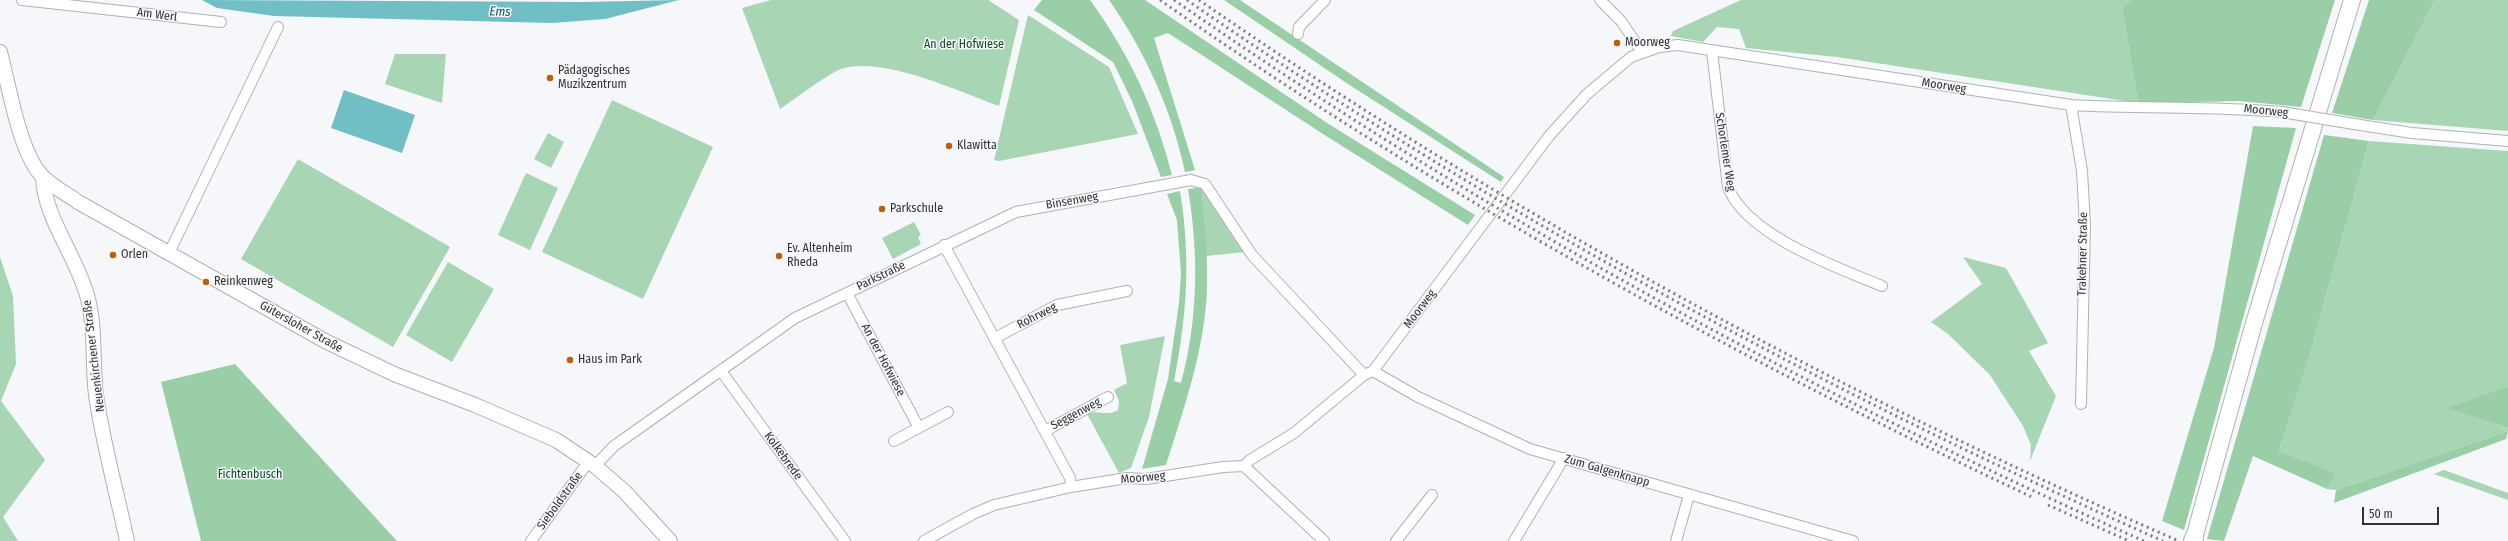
<!DOCTYPE html>
<html>
<head>
<meta charset="utf-8">
<style>
  body { margin:0 }
  #map { position:relative; width:2508px; height:541px; overflow:hidden; background:#f5f7fa; font-family:"Fira Sans Condensed",sans-serif }
  canvas { display:block }
  .scale { position:absolute; left:2362px; top:507px; width:77px; height:18px; box-sizing:border-box; border:2px solid #323233; border-top:0; padding-left:5px; font-size:12px; line-height:14px; white-space:nowrap; color:#323233; -webkit-text-stroke:3px #f5f7fa; paint-order:stroke }
</style>
</head>
<body>
<div id="map">
<canvas width="2508" height="541"></canvas>
<div class="scale">50 m</div>
</div>
<script>
const g = document.querySelector('canvas').getContext('2d');
g.lineJoin = 'round';
function fill(path, color) {
  g.fillStyle = color;
  g.fill(path, 'evenodd');
}
function strokePath(path, color, width, dash) {
  g.strokeStyle = color;
  g.lineWidth = width;
  g.lineCap = dash ? 'butt' : 'round';
  g.setLineDash(dash || []);
  g.stroke(path);
}
function write(font, color, halo, rows, align = 'center') {
  g.font = font + ' "Fira Sans Condensed",sans-serif';
  g.lineWidth = 3;
  g.setLineDash([]);
  g.textBaseline = 'middle';
  g.strokeStyle = halo;
  g.fillStyle = color;
  for (const [text, x, y, turn = 0] of rows) {
    g.save();
    g.translate(x, y);
    g.rotate((+turn || 0) * Math.PI / 180);
    g.textAlign = isNaN(turn) ? turn : align;
    if (halo) g.strokeText(text, 0, 0);
    g.fillText(text, 0, 0);
    g.restore();
  }
}
fill(new Path2D(`
  M771,0H988L1019,20L999,106C960,92 882,55 841,69C826,75 795,99 780,109L742,8Z
  M1741,0H2131L2122,8L2138,103L1837,57L1746,48L1739,29L1717,27L1703,42L1671,36L1673,31Z
  M2435,0H2508V131L2373,120Z
  M1028,15L1109,67L1138,134L999,161L994,160Z
  M395,54H446L442,103L385,84Z
  M612,100L713,147L643,299L542,252Z
  M548,133L564,142L551,168L534,159Z
  M2369,141L2508,151V386L2448,408L2508,428V431L2336,490L2327,489L2334,473L2279,451L2308,361Z
  M298,159L450,247L393,347L241,259Z
  M526,173L558,188L530,250L498,235Z
  M1202,187L1246,252L1206,256Z
  M914,222L921,235L918,237L921,244L893,259L882,238Z
  M0,257L13,296L16,364L1,401L45,460L3,517L18,541H0Z
  M1963,257L2006,268L2048,343L2029,351L2056,396L2030,461L2031,445L2023,426L1990,375L1948,334L1931,322L1982,284Z
  M448,262L494,289L452,362L406,335Z
  M1165,336L1149,417L1131,468L1119,473L1087,414C1098,409 1107,417 1118,410L1119,401L1114,390L1127,383L1120,345Z
  M2444,470L2508,493V500L2434,474Z`), '#a8d6b4');
fill(new Path2D(`
  M1042,0H1090C1130,55 1155,109 1172,175L1161,177L1132,101L1113,62L1034,10Z
  M1109,0H1145L1327,123L1475,215L1468,225L1323,134L1168,33L1154,38L1195,170L1185,172C1172,110 1145,52 1109,0Z
  M1224,0H1240L1504,177L1501,182L1348,84Z
  M2131,0H2335L2301,107L2239,101L2138,103L2122,8Z
  M2369,0H2435L2373,120L2332,113Z
  M2253,126L2296,128L2184,530L2162,521L2214,348Z
  M2324,135L2369,141L2308,361L2279,451L2335,473L2327,489L2253,456L2224,541L2207,539Z
  M1202,187C1204,221 1208,255 1207,288C1205,349 1184,408 1166,465L1142,469L1168,379L1179,303L1181,274L1177,220L1167,194L1180,191C1191,258 1187,315 1174,381L1181,383C1198,320 1199,254 1188,189Z
  M235,364L397,541H201L161,382Z
  M2508,386V428L2447,408Z
  M2508,431L2506,439L2334,503L2336,490Z`), '#99cea7');
fill(new Path2D(`
  M202,0L584,2L679,0L605,19L552,23L274,16L217,8Z
  M344,90L415,115L402,153L331,128Z`), '#70bfc5');
const street = new Path2D(`
  M22,0L221,22
  M1600,0L1621,21L1642,52
  M1298,34L1299,27L1325,0
  M1712,51L1728,187C1746,235 1836,267 1882,286
  M2071,105L2082,171L2085,225L2081,404
  M2354,124L2412,133L2508,141
  M944,245L1070,478L1071,487
  M169,253L278,27
  M847,293L919,428
  M995,338L1057,305L1127,291
  M721,371L845,541
  M1373,371L1418,397L1530,449L1853,541
  M1045,431L1108,397
  M894,441L948,412
  M595,466L614,446L795,318L1016,212L1191,180L1205,184L1252,255L1364,375
  M1244,466L1250,460L1294,433L1364,375L1373,371L1549,136L1587,94L1631,57L1659,47L1678,45L2071,105C2141,109 2212,106 2282,112
  M1244,466L1324,541
  M531,541L589,461
  M924,541L973,514L994,505L1071,487L1127,478L1146,479L1223,467L1244,466
  M1396,541L1432,495
  M1514,541L1564,458
  M1676,541L1689,495`);
const secondary = new Path2D(`
  M0,52C9,85 19,153 43,177C53,187 67,194 78,202L325,341L394,374L475,405L556,440L595,466L624,491L670,541
  M43,177C44,218 78,258 88,299C96,330 92,363 96,395C103,444 117,493 127,541`);
const primary = new Path2D(`
  M2194,538L2254,323L2352,0`);
const highway = new Path2D(`
  M2193,541L2194,538`);
strokePath(street, '#afb1b3', 12);
strokePath(secondary, '#afb1b3', 16);
strokePath(primary, '#afb1b3', 18);
strokePath(highway, '#afb1b3', 20);
strokePath(street, '#fff', 10);
strokePath(secondary, '#fff', 14);
strokePath(primary, '#fff', 16);
strokePath(highway, '#fff', 18);
strokePath(new Path2D(`
  M1160,0C1436,193 1730,355 2034,498
  M1174,0C1479,212 1804,390 2144,541
  M1187,0C1494,213 1822,390 2163,541
  M1199,0C1507,213 1836,392 2179,541
  M2048,505L2129,541`), '#7e7e80', 3, [2, 4]);
const streetBridge = new Path2D(`
  M2282,112L2354,124`);
strokePath(streetBridge, '#afb1b3', 12, []);
strokePath(streetBridge, '#fff', 10);
for (const [x, y, r, color] of [
  [1617,43,4,"#bc5f0d"],
  [550,78,4,"#bc5f0d"],
  [949,146,4,"#bc5f0d"],
  [882,209,4,"#bc5f0d"],
  [113,255,4,"#bc5f0d"],
  [779,256,4,"#bc5f0d"],
  [206,282,4,"#bc5f0d"],
  [570,360,4,"#bc5f0d"]
]) {
  const dot = new Path2D();
  dot.arc(x, y, r, 0, 2 * Math.PI);
  g.fillStyle = color;
  g.fill(dot);
  strokePath(dot, '#f5f7fa', 1.5);
}
write('12px', '#323233', '#f5f7fa', [
  ["Am Werl",157,15,7],
  ["Moorweg",1944,86,9],
  ["Moorweg",2266,111,6],
  ["Schorlemer Weg",1725,152,81],
  ["Binsenweg",1072,201,-10],
  ["Trakehner Straße",2083,254,-89],
  ["Parkstraße",881,276,-26],
  ["Moorweg",1420,309,-53],
  ["Rohrweg",1037,316,-27],
  ["Gütersloher Straße",301,327,29],
  ["Neuenkirchener Straße",94,356,-97],
  ["An der Hofwiese",883,360,62],
  ["Seggenweg",1076,414,-28],
  ["Kolkebrede",783,456,54],
  ["Zum Galgenknapp",1607,471,16],
  ["Moorweg",1143,478,-5],
  ["Sieboldstraße",560,501,-54]
]);
write('12px', '#323233', '#f5f7fa', [
  ["Moorweg",1625,43],
  ["Pädagogisches",558,71],
  ["Muzikzentrum",558,85],
  ["Klawitta",957,146],
  ["Parkschule",890,209],
  ["Ev. Altenheim",787,249],
  ["Rheda",787,263],
  ["Orlen",121,255],
  ["Reinkenweg",214,282],
  ["Haus im Park",578,360]
], 'left');
write('12px', '#0e4b27', '#f5f7fa', [
  ["An der Hofwiese",964,45],
  ["Fichtenbusch",250,475]
]);
write('italic 13px', '#12575c', '#f5f7fa', [
  ["Ems",500,12,2]
]);
</script>
</body>
</html>
